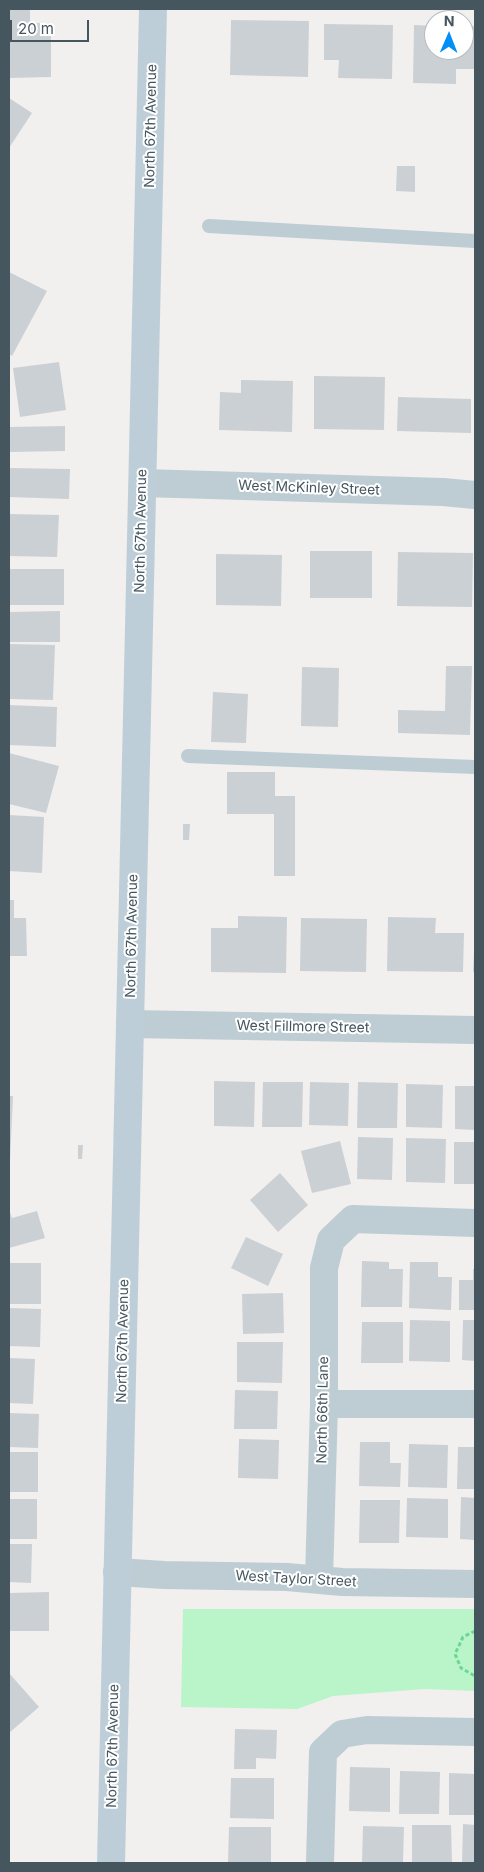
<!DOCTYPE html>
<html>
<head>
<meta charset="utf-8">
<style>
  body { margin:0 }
  #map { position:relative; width:484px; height:1872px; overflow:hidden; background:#f2efef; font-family:Inter,sans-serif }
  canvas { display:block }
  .frame { position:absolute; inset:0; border:10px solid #45565f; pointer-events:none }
  .north { position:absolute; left:424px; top:10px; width:50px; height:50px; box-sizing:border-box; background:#fff; border:1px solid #b5bbbf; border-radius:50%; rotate:1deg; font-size:14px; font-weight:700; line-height:20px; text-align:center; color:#45565f }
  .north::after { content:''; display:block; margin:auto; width:18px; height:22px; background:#038ff8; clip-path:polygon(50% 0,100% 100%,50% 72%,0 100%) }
  .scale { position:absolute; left:10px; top:20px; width:79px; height:22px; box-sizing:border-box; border:2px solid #45565f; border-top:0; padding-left:6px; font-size:15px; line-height:18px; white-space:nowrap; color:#45565f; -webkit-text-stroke:4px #fff; paint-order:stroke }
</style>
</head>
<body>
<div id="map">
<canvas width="484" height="1872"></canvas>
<div class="frame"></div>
<div class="north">N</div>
<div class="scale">20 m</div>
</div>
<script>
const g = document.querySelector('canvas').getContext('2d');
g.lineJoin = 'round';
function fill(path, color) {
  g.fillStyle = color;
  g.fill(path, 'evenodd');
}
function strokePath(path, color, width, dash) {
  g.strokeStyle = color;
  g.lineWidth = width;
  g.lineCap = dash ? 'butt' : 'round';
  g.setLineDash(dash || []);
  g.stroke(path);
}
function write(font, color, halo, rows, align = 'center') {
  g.font = font + ' Inter,sans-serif';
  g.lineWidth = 4;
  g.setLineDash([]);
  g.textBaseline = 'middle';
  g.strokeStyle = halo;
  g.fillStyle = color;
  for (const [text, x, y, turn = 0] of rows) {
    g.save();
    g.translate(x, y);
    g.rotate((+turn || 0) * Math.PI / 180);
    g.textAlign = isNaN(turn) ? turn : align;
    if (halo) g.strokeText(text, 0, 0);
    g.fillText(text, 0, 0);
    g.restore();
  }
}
fill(new Path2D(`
  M183,1609H475V1691L425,1689L333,1696L297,1709L181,1707Z`), '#b9f5c8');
fill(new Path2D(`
  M9,9H30V23H51V77L9,78Z
  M231,20L309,21L308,77L230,75Z
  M324,24L393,25L392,79L338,78L339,60H324Z
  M414,25L434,26V50H464V26H475V69H456V84L413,83Z
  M9,98L32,113L9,148Z
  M397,166H415V192L396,191Z
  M9,272L47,291L12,356L9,354Z
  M59,362L66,410L20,417L13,368Z
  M314,376L385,377L384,430L314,429Z
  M241,380L293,381L292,432L219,430L220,392L241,393Z
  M398,397L471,399V433L397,431Z
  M65,426V451L9,452V427Z
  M9,468L70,469L69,499L9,497Z
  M9,514L59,515L57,557L9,556Z
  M310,551H372V598H310Z
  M398,552L473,553L472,607L397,606Z
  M216,554L282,555L281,606L216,605Z
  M9,569H64V605H9Z
  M60,611V642H9V612Z
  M9,644L55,645L53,700L9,699Z
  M446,666H472L470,735L398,733V710L445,711Z
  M302,667L339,668L338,727L301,726Z
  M213,692L248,694L246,743L211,742Z
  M9,705L57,707L56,747L9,745Z
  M9,753L59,766L46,813L9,804Z
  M227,772H275V796H295V876H274V814H227Z
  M9,815L44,817L42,873L9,871Z
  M183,824H190L189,840H183Z
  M9,900H14V918H26L27,956H9Z
  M238,916L287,917L286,973L211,972V928H238Z
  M388,917L436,918L435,933H464L463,972L387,971Z
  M301,918L367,919L366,972L300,971Z
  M474,952H475V972H473Z
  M214,1081L255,1082L254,1127L214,1126Z
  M263,1082H303L302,1127H262Z
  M310,1082L349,1083L348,1126L309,1125Z
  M358,1082L398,1083L397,1128H357Z
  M406,1084L443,1085L442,1128L406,1127Z
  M455,1086H475V1130L455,1129Z
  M9,1096H13L10,1162H9Z
  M358,1137L393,1138L392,1180L357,1179Z
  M406,1138L446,1139L445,1183L406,1182Z
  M340,1141L351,1184L312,1193L301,1151Z
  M454,1142H475V1184H454Z
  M78,1145H83L82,1159H78Z
  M280,1173L308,1205L278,1232L250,1200Z
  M9,1209L12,1218L37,1211L45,1238L9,1248Z
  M246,1237L283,1254L268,1286L231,1268Z
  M362,1261L389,1262V1269H403L402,1307H361Z
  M410,1262H438V1277H452L451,1310L409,1308Z
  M9,1263H41V1304H9Z
  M473,1269H475V1310H459V1280H473Z
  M283,1293L284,1333L243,1334L242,1294Z
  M9,1308L41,1309L40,1347L9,1346Z
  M410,1320L450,1321V1362L409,1361Z
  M463,1320H475V1361L462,1360Z
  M362,1322H403V1363H361Z
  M237,1342H283L282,1383L237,1382Z
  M9,1358L35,1359L33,1404L9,1403Z
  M235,1390L278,1391L277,1429H234Z
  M9,1413L39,1414L38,1448L9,1447Z
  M239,1439L279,1440L278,1479L238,1478Z
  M360,1442H390V1463H401L400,1487L359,1486Z
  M409,1444L448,1445L447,1488L408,1487Z
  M458,1447H475V1489H457Z
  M9,1452H38V1492H9Z
  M461,1497L475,1498V1540L460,1539Z
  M407,1498L448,1499V1538L406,1537Z
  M9,1499H37V1539H9Z
  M360,1500H400L399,1543H359Z
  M9,1544H32L31,1583L9,1582Z
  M49,1592V1631H9V1593Z
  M9,1673L39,1707L9,1733Z
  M235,1729L277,1730L276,1759L256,1758V1769H234Z
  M350,1767L390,1768V1812L349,1811Z
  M400,1771L440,1772L439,1814H399Z
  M449,1773L475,1774V1815H449Z
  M231,1778H274V1819L230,1818Z
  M463,1824L475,1825V1863H462Z
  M412,1825H451L452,1863H412Z
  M363,1826L404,1827L403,1863H362Z
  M229,1827H271V1863H228Z`), '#cbd0d5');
strokePath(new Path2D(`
  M475,1631L463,1637L455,1654L461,1668L475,1676`), '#6cd794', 3, [4, 2.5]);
strokePath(new Path2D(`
  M209,226L475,241
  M188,756L475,767`), '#becdd3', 14);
strokePath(new Path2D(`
  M143,483L443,492L475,495
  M130,1024L475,1030
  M324,1404H475
  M117,1572L164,1575L287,1577L342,1582L475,1584
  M319,1579L324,1404V1268L331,1240L353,1219L475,1223
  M320,1863L323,1752L342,1734L367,1730L475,1732`), '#becdd3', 28);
strokePath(new Path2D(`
  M111,1863L153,9`), '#beced9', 28);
write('14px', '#45565f', '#fff', [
  ["North 67th Avenue",151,126,-89],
  ["West McKinley Street",309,488,2],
  ["North 67th Avenue",141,531,-89],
  ["North 67th Avenue",132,936,-89],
  ["West Fillmore Street",303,1027,1],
  ["North 67th Avenue",123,1341,-89],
  ["North 66th Lane",323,1410,-89],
  ["West Taylor Street",296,1579,3],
  ["North 67th Avenue",113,1746,-89]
]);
</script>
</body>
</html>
